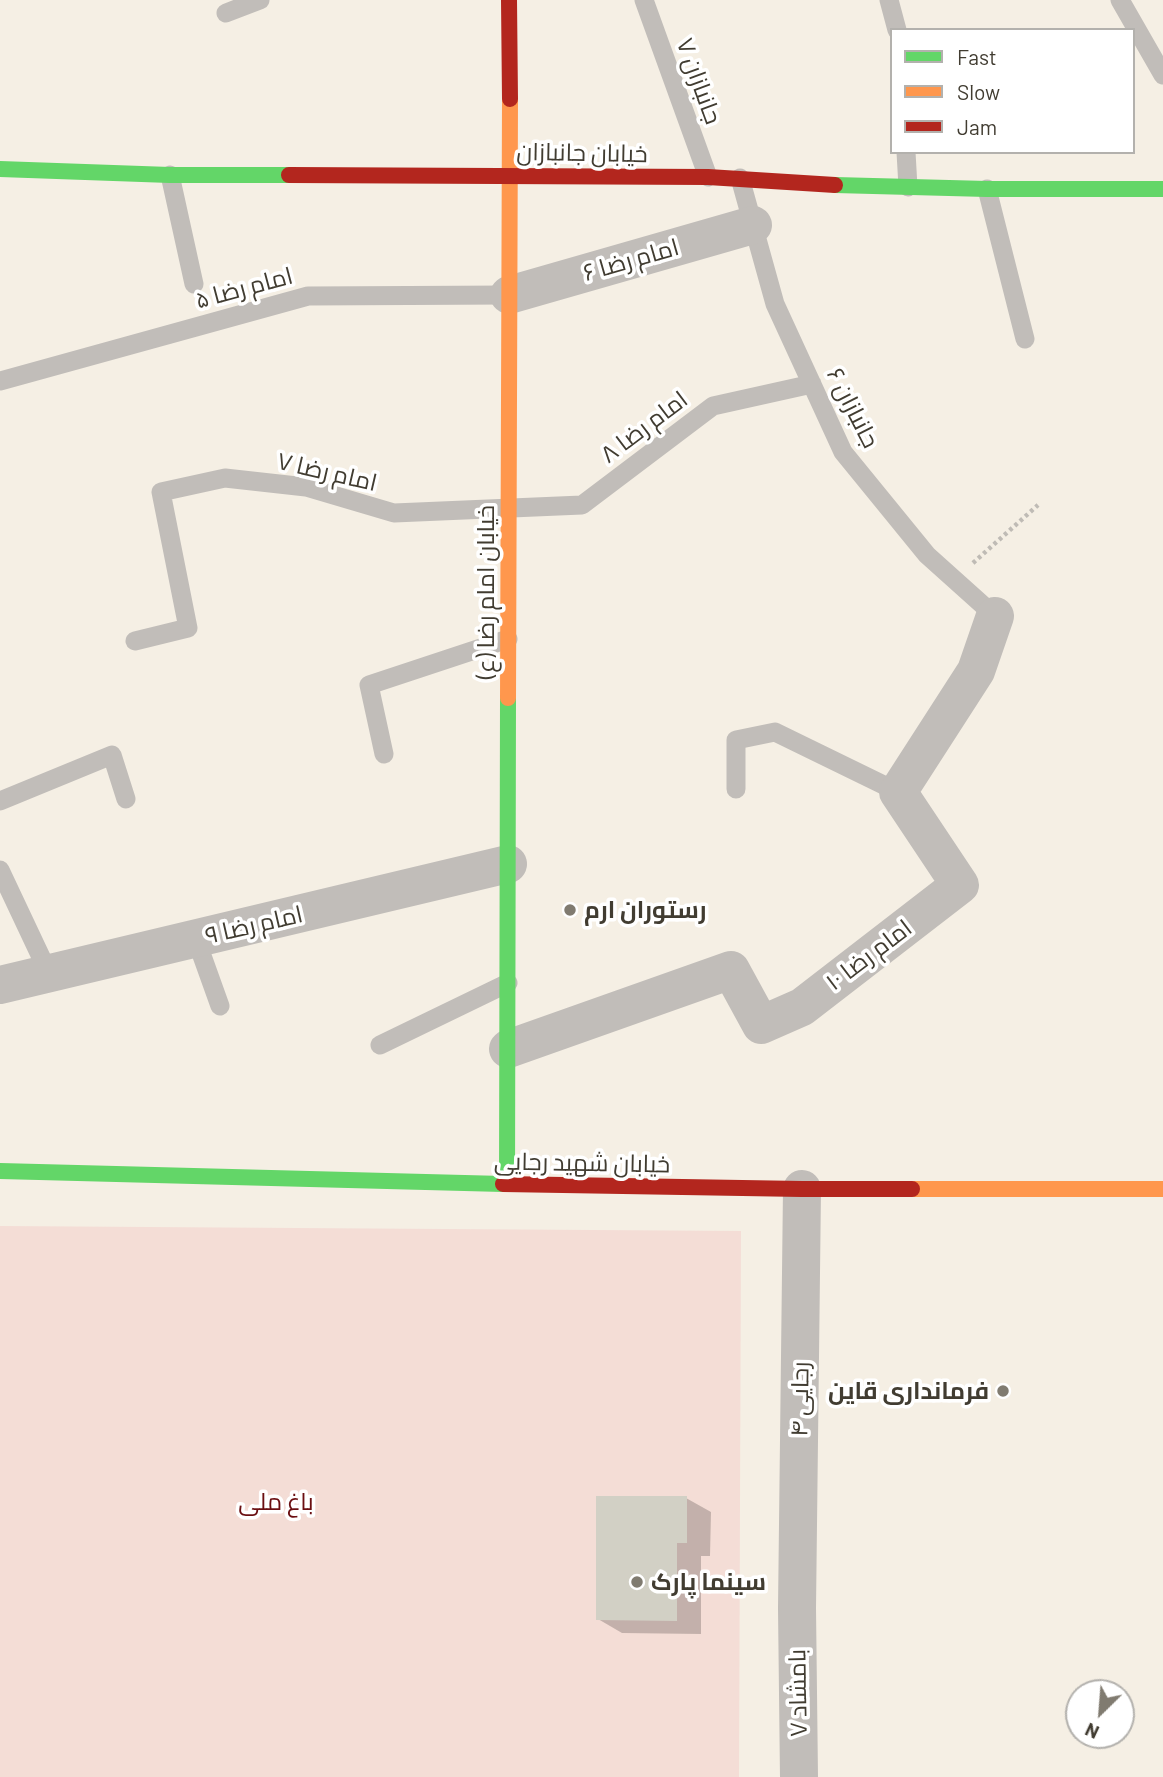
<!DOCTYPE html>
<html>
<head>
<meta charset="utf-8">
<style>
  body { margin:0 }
  #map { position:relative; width:1163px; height:1777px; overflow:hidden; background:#f5efe4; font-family:Barlow,sans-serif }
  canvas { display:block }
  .legend { position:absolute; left:890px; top:28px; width:245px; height:126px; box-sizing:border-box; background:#fff; border:2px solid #b3b1ad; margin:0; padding:9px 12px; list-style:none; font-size:21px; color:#413c31 }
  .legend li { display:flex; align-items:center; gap:14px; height:35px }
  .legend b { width:35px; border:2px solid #b3b1ad }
  .north { position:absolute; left:1065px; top:1679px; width:70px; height:70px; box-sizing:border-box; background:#fff; border:2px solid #b3b1ad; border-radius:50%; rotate:205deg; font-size:19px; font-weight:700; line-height:28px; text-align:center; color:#413c31 }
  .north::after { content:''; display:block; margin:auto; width:24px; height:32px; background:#807b70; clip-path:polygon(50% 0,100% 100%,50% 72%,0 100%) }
</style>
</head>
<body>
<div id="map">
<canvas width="1163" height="1777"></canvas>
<ul class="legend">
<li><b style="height:9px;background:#63d668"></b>Fast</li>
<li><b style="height:9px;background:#ff974d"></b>Slow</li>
<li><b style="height:9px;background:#b3261e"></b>Jam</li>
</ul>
<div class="north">N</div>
</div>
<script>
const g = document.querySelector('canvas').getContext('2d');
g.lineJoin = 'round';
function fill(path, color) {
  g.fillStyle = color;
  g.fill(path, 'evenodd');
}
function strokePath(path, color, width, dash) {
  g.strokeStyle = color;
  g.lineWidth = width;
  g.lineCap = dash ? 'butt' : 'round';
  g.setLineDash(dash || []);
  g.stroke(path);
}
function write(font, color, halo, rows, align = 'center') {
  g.font = font + ' Barlow,Cairo,sans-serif';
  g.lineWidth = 7;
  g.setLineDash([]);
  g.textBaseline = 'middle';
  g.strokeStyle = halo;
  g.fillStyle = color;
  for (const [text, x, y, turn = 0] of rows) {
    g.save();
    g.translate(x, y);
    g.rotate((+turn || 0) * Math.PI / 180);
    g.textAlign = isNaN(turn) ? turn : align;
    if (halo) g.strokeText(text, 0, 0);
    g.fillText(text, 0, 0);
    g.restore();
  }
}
fill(new Path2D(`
  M0,1226L741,1231L739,1777H0Z`), '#f4ddd6');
fill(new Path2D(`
  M686,1498L711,1512L710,1556H701V1634L622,1633L598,1619Z`), '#0003');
fill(new Path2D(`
  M596,1496H687V1543H677V1621L596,1620Z`), '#d2d0c5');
strokePath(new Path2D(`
  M973,563L1038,505`), '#bfbbb5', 4.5, [3.5, 3.5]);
strokePath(new Path2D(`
  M644,0L708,177
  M889,0L897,30
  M1120,0L1163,75
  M226,13L260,0
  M906,152L908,187
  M170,175L194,284
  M740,178L775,304L843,452L927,555L995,616
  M987,189L1025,339
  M0,381L308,296L509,295
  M135,641L188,628L161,492L225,478L306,487L394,513L582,505L713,406L812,384
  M384,754L369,685L508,639
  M736,789V740L775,732L898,792
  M0,801L112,755L126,799
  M0,870L49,974
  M196,939L220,1006
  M380,1045L508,983`), '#c1bdb9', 19);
strokePath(new Path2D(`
  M509,295L753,225
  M0,985L508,864
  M508,1049L731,970L761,1025L802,1007L960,885L898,792L976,671L995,616
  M799,1777L797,1608L802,1189`), '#c1bdb9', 38);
strokePath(new Path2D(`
  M0,169L170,175H289
  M835,185L987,189H1163
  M0,1171L503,1184
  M507,1184L508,698`), '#63d668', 16);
strokePath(new Path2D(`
  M508,698L510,99
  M912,1189H1163`), '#ff974d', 16);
strokePath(new Path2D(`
  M509,0L510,99
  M289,175L708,177L835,185
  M503,1184L802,1189H912`), '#b3261e', 16);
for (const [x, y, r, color] of [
  [570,910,7,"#807b70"],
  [1003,1391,7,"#807b70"],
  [637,1582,7,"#807b70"]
]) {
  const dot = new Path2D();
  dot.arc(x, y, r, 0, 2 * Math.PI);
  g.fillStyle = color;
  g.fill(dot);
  strokePath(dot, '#fff', 2.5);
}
write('24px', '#413c31', '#fff', [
  ["جانبازان ۷",699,81,70],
  ["خیابان جانبازان",582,153,1],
  ["امام رضا ۶",631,260,-16],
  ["امام رضا ۵",244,288,-15],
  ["جانبازان ۶",853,408,63],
  ["امام رضا ۸",644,427,-37],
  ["امام رضا ۷",327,472,13],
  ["خیابان امام رضا (ع)",486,592,-90],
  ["امام رضا ۹",254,925,-13],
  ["امام رضا ۱۰",869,955,-37],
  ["خیابان شهید رجایی",582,1163,1],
  ["رجایی ۴",800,1399,-89],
  ["بامشاد ۷",798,1693,-91]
]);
write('bold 24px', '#413c31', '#fff', [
  ["رستوران ارم",584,910],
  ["فرمانداری قاین",989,1391,"right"],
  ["سینما پارک",651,1582]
], 'left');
write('24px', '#6a0e11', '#fff', [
  ["باغ ملی",276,1502]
]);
</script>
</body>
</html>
